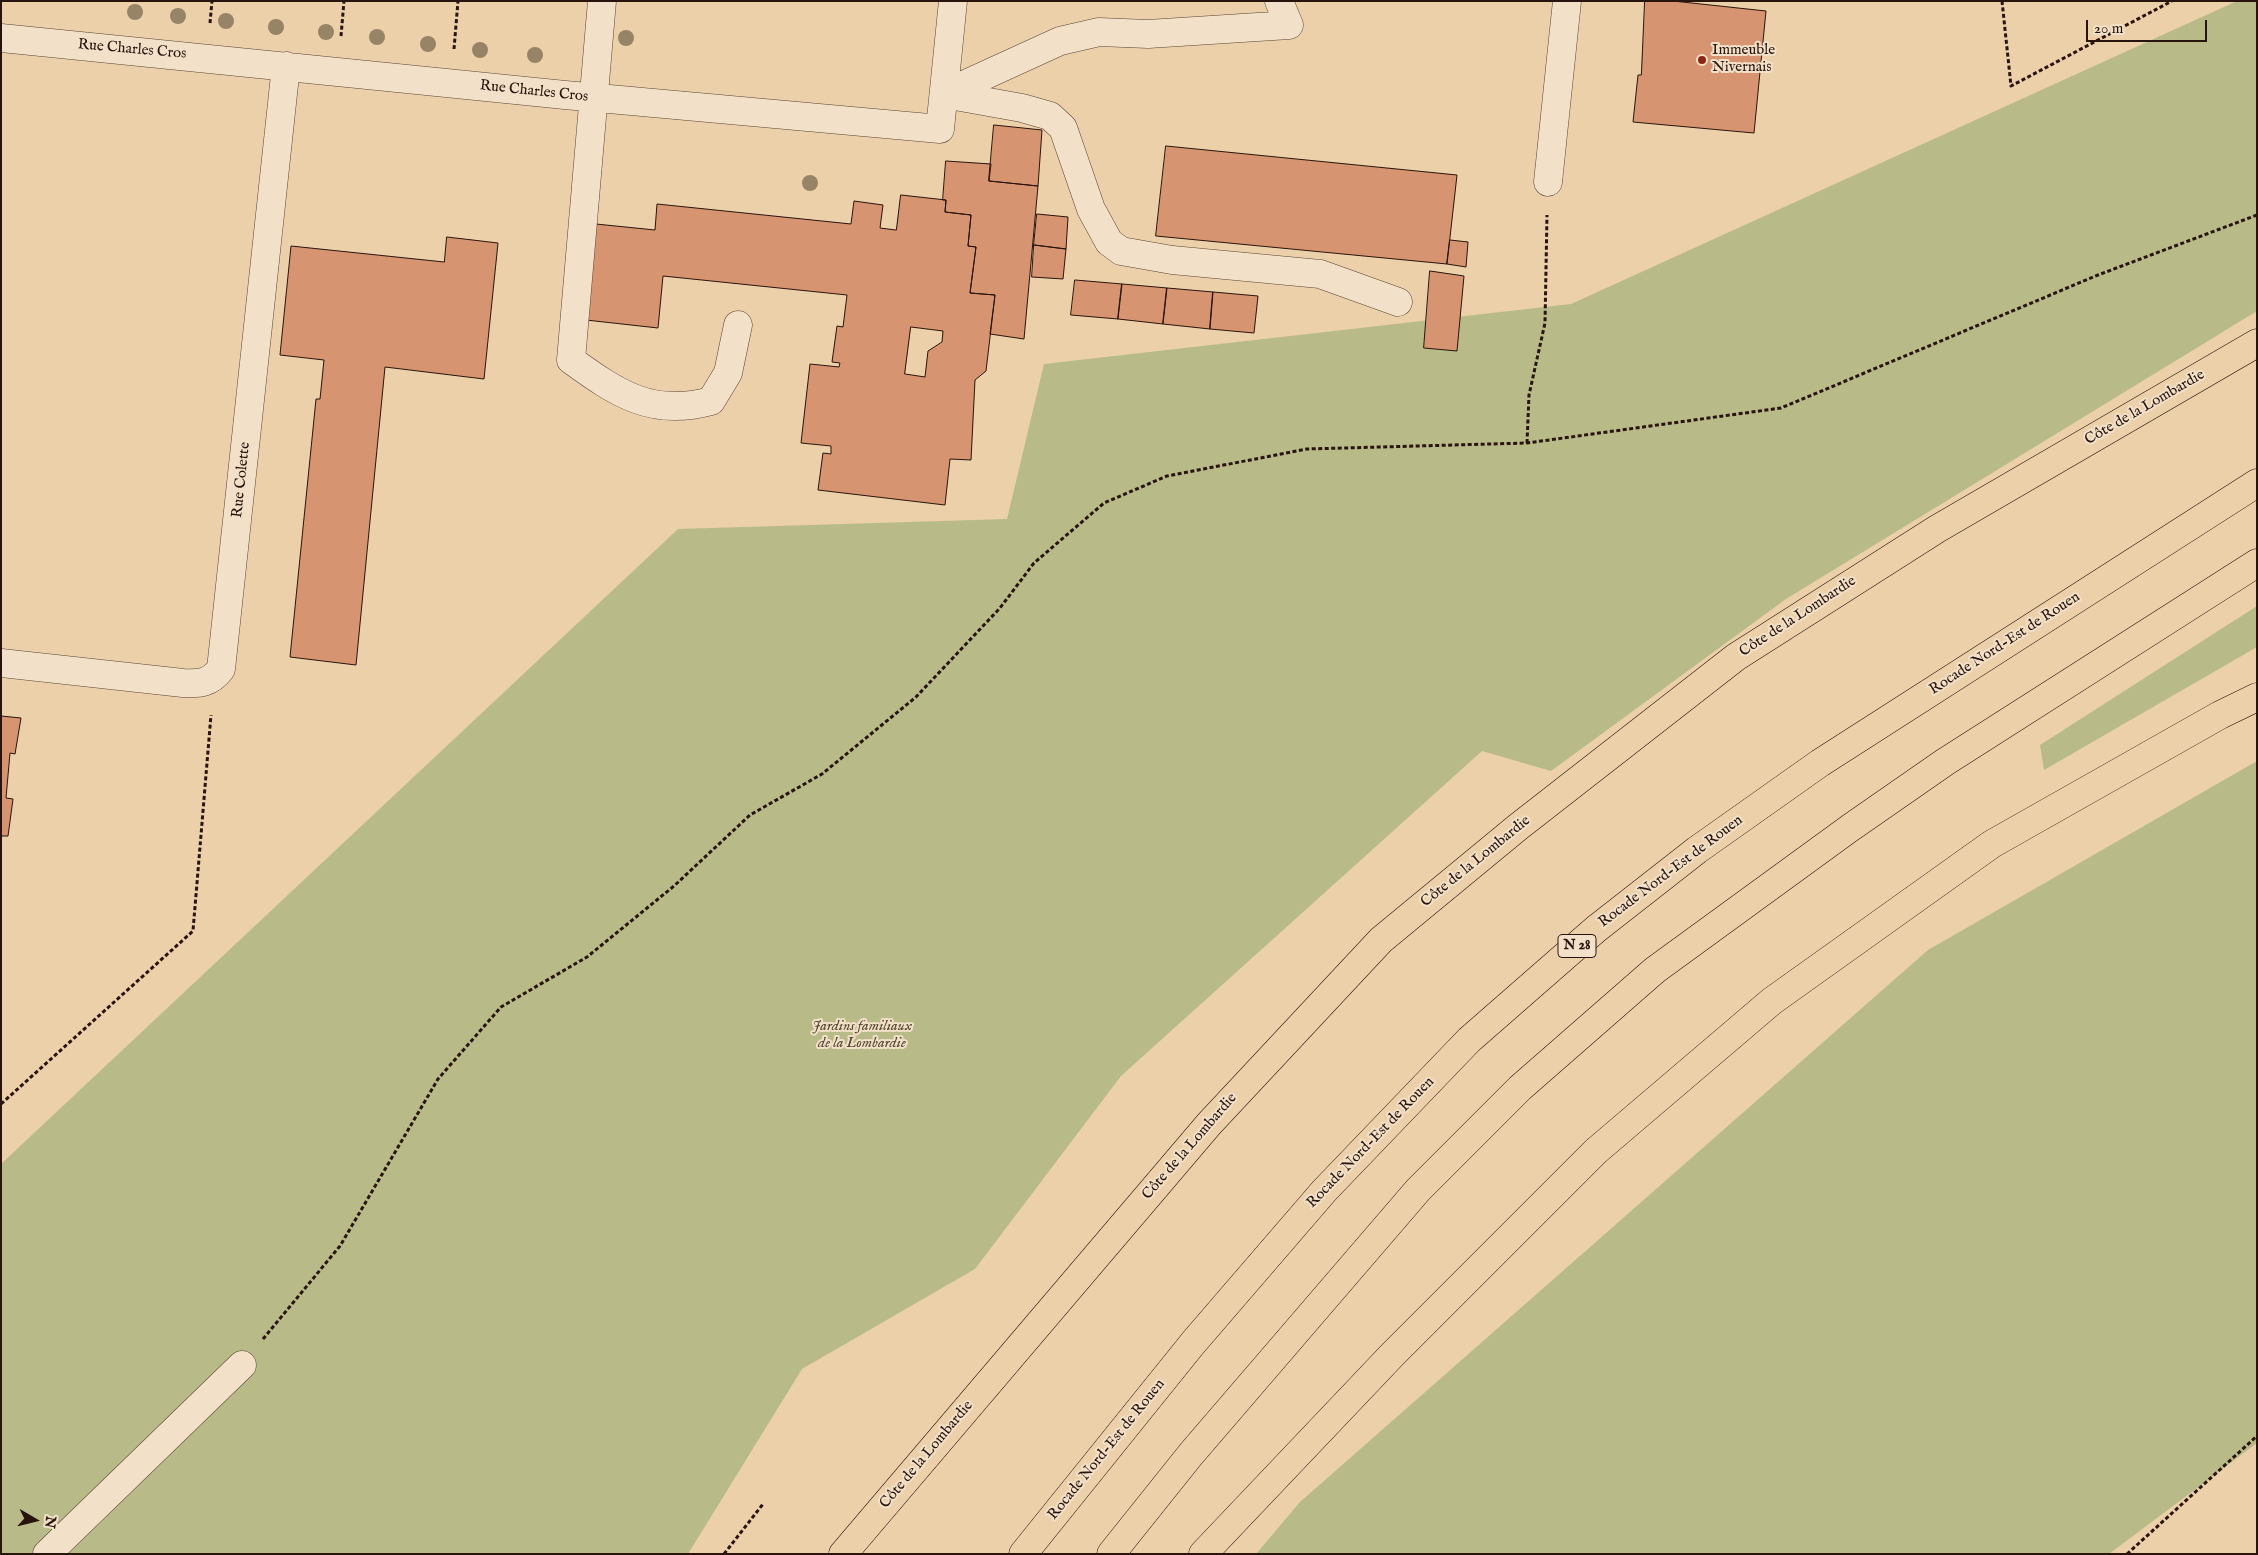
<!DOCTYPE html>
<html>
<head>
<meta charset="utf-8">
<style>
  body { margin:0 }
  #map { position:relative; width:2258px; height:1555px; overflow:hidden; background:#ebd0aa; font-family:"IM FELL English",serif }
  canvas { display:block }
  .frame { position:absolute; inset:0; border:2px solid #28140c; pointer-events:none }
  .north { position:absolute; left:10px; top:1495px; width:50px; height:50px; -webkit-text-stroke:4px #f2e0c8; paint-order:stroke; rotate:98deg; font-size:14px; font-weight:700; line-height:20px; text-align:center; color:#28140c }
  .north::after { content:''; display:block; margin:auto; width:18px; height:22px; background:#28140c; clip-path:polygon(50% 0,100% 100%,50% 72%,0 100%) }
  .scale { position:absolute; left:2086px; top:20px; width:121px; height:22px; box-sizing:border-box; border:2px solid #28140c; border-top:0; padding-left:6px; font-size:15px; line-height:18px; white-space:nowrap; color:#28140c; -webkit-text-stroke:4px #f2e0c8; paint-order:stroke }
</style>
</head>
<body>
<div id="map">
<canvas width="2258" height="1555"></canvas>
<div class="frame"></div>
<div class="north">N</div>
<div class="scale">20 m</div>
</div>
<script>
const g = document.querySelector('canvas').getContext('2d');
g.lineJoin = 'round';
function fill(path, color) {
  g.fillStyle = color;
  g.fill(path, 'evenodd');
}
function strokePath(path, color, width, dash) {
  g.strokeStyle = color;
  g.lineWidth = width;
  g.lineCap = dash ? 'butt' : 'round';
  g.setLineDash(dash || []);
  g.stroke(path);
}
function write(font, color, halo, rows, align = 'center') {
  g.font = font + ' "IM FELL English",serif';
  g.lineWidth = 4;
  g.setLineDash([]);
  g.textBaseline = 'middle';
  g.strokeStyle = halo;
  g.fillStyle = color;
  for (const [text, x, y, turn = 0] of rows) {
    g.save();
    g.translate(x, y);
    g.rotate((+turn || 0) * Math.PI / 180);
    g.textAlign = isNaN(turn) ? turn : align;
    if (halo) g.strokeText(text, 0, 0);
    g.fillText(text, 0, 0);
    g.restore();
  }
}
fill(new Path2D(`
  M2237,1H2257V311L1786,599L1551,771L1482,751L1121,1076L975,1269L802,1369L688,1554H1V1164L678,529L1007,519L1044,364L1571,304Z
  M2257,606V647L2044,770L2040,745Z
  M2257,761V1443L2109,1554H1256L1300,1502L1928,950Z`), '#b8bb88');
const building = new Path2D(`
  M1645,1H1673L1766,11L1754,133L1633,122L1638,75H1641Z
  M994,125L1042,130L1038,186L989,181Z
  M1166,146L1457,175L1447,264L1156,236Z
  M946,161L991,164L989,181L1038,186L1024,339L990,334L995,295L970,293L976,247L968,246L971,215L945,212L946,200H943Z
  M901,195L946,200L945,212L971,215L968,246L976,247L970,293L995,295L986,371L975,380L971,460L950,459L945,505L818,490L823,453L831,454V446L801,443L810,364L839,367L840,363L832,362L837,326L843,327L847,295L663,276L658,328L586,320L596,224L655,230L657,204L851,224L854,201L883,205L880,228L896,230ZM911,327L943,331L942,342L928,351L925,377L905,374Z
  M1037,214L1068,217L1066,249L1034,245Z
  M447,237L498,243L484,379L385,367L356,665L290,657L316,399H320L324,360L280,355L291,246L444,262Z
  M1450,240L1468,242L1466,267L1447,264Z
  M1034,245L1066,249L1063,279L1032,277Z
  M1430,271L1464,276L1457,351L1424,348Z
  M1075,280L1122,284L1118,319L1071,315Z
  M1122,284L1167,288L1163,324L1118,319Z
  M1167,288L1213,292L1210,329L1163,324Z
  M1213,292L1258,296L1254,333L1210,329Z
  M1,716L21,718L15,754L10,753L6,798L13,799L8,836H1Z`);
fill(building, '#d79470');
strokePath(building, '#28140c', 1);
const minor = new Path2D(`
  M602,1L571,360C618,394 652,417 711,401L728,373L738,325
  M1,38L565,95L940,129L953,1
  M944,94L1022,108L1050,116L1063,128L1091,209L1109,242L1121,251L1172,260L1320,274L1398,302
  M944,94L1060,41L1099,32L1148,34L1289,25L1279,1
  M1548,182L1567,1
  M1,663L183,683C200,684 210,683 221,669L286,66
  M47,1554L242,1365`);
const major = new Path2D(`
  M843,1554L1209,1124L1381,940L1518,827L1736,657L1937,529L2257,343`);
const highway = new Path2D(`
  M1023,1554L1193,1343L1324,1191L1469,1040L1596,929L1697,850L1820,763L2257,483
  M1111,1554L1191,1454L1418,1190L1520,1088L1655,970L1850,828L1945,762L2257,563
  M1203,1554L1392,1355L1596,1151L1772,1001L1992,844L2220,715L2257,697`);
strokePath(minor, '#594334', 29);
strokePath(major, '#28140c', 29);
strokePath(highway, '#28140c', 29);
strokePath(new Path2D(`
  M2002,1L2011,86L2172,1
  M210,23L212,1
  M341,36L344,1
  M454,49L458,1
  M1527,443L1529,395L1545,323L1547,215
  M1,1104L193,931L211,715
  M263,1339L340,1246L438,1079L501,1007L587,957L674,886L750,815L822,774L916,697L1000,608L1034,563L1104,503L1167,476L1307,449L1527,443L1781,408L2098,275L2257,215
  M724,1554L763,1504
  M2127,1554L2257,1436`), '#28140c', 3, [4, 2.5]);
strokePath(minor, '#f2e0c8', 28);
strokePath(major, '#ebd0aa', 28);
strokePath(highway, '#ebd0aa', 28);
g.fillStyle = '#978467';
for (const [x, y] of [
  [135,12],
  [178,16],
  [226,21],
  [276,27],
  [326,32],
  [377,37],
  [626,38],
  [428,44],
  [480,50],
  [535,55],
  [810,183]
]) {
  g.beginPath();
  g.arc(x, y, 8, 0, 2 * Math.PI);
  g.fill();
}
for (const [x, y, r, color] of [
  [1702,60,5,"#8f2418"]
]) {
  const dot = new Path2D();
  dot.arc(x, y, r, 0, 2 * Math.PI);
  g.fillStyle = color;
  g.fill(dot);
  strokePath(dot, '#f2e0c8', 2);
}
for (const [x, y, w] of [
  [1577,946,38]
]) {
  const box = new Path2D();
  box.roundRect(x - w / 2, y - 11.5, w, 23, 4);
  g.fillStyle = '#f2e0c8';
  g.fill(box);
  strokePath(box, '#28140c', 1);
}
write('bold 14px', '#28140c', null, [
  ["N 28",1577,946]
]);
write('15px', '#28140c', '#f2e0c8', [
  ["Rue Charles Cros",132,50,5],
  ["Rue Charles Cros",534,92,6],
  ["Côte de la Lombardie",2145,408,-30],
  ["Rue Colette",242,480,-84],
  ["Côte de la Lombardie",1798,617,-33],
  ["Rocade Nord-Est de Rouen",2005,644,-33],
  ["Côte de la Lombardie",1476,862,-39],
  ["Rocade Nord-Est de Rouen",1671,872,-37],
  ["Rocade Nord-Est de Rouen",1371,1143,-46],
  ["Côte de la Lombardie",1190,1147,-49],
  ["Rocade Nord-Est de Rouen",1107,1450,-51],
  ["Côte de la Lombardie",927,1455,-50]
]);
write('15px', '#28140c', '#f2e0c8', [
  ["Immeuble",1712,51],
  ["Nivernais",1712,68]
], 'left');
write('italic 15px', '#534631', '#f2e0c8', [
  ["Jardins familiaux",862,1027],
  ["de la Lombardie",862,1044]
]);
</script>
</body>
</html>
